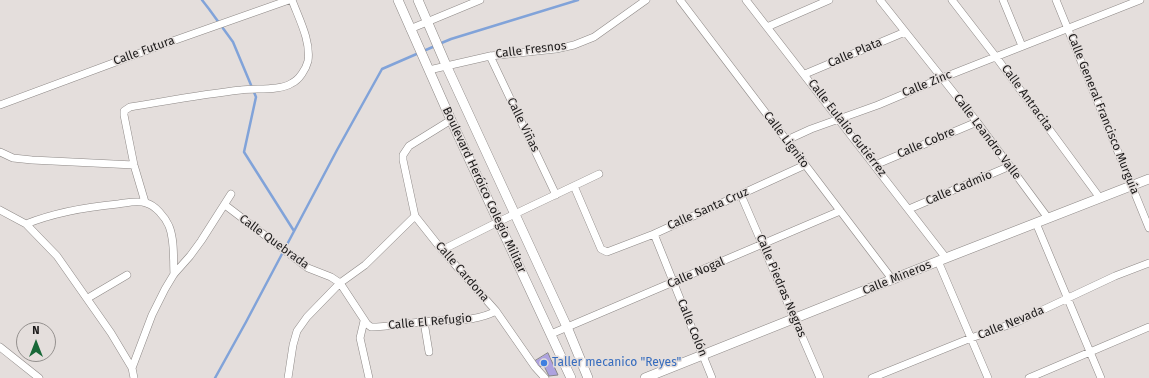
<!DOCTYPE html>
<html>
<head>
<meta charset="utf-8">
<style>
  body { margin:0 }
  #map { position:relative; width:1149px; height:378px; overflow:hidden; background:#e4dedc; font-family:"Fira Sans",sans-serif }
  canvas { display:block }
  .north { position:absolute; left:16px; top:322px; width:40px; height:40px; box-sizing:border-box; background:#e4dedc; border:1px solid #94908e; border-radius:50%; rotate:0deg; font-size:11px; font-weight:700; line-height:16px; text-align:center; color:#1c1a1a }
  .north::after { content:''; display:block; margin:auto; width:14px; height:18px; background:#186838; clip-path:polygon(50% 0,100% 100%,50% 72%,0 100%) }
</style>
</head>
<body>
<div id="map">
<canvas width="1149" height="378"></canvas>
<div class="north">N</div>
</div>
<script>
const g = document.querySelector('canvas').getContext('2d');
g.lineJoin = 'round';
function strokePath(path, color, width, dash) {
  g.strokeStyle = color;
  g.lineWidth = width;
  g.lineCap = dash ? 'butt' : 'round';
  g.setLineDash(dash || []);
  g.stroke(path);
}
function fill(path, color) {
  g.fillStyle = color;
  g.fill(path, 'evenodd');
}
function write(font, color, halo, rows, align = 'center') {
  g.font = font + ' "Fira Sans",sans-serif';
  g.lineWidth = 3;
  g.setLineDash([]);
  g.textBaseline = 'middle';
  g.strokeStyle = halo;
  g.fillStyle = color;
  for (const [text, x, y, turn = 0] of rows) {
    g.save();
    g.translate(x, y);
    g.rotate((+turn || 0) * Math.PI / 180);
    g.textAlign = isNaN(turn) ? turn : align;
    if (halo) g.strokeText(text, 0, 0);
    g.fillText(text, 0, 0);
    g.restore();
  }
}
strokePath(new Path2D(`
  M202,0L209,9L233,42L256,97L244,152L294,231
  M439,44L451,39L578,0
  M215,378L246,322L337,150L382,69L435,46`), '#81a3d9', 2.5);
const building = new Path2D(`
  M548,353L558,375L549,376L544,366L537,367L535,361Z`);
fill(building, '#ada2df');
strokePath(building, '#86858a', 1);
const minor = new Path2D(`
  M680,0L892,279
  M746,0L946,258
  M880,0L977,122L1048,218
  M952,0L996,57L1100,198
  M1003,0L1022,46
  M1056,0L1149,228
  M767,27L829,0
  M410,29L480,0
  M490,56L556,195
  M429,70L490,56L556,49L574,45L594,37L646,0
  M805,74L905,32
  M0,105L167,43L289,0
  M451,120L409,146L403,155V160L415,216L442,250L496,311L535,367L545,378
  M787,140L811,129L878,105L942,78L1140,0
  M0,152L13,158L32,160L134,165
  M875,165L977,122
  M574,186L601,249L607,252L654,234L805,165
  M741,195L820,378
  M145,202L134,165L124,115V111L130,107C167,101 204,94 241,90C256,88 280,91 292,83C299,80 306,69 308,61C311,41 299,19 292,0
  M225,205L308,268L331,277L340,283L367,324L371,327C388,327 406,323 423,322C448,319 474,323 496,311
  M909,209L1010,166
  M0,210L26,224L57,256L111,333L132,368
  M1036,223L1101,378
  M26,224C56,212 86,207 118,204C127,203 137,200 146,203C155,205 165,217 169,226C175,241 173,259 174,274
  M654,234L712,378
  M442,250L498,222L599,174
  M938,261L988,378
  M88,298L127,275
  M364,321L360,338L369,378
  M424,322L429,352
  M551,334L840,211
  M0,347L39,378
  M134,378L132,368L152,315L165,289L174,274L190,256L201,241L231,194
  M288,378L293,345L297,331L307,317L340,283L365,265L415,216
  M872,378L971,338L1017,322L1115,276L1149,263
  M1029,378L1149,327`);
const tertiary = new Path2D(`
  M398,0L451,120L571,378
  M418,0L446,65L567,327L588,378
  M645,378L946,258L1149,179`);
strokePath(minor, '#8d8886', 8);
strokePath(tertiary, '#8d8886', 10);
strokePath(minor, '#fff', 7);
strokePath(tertiary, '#fff', 9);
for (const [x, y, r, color] of [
  [544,363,4,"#3f7fe0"]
]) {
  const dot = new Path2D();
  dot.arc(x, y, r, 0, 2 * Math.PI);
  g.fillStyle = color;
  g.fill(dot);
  strokePath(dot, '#e4dedc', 1.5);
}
write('12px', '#1c1a1a', '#e4dedc', [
  ["Calle Fresnos",531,50,-7],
  ["Calle Futura",144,51,-20],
  ["Calle Plata",855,53,-23],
  ["Calle Zinc",927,84,-22],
  ["Calle Antracita",1027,98,54],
  ["Calle General Francisco Murguía",1103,114,68],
  ["Calle Viñas",523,125,64],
  ["Calle Eulalio Gutiérrez",847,128,52],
  ["Calle Leandro Valle",987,137,53],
  ["Calle Lignito",786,140,53],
  ["Calle Cobre",926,143,-23],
  ["Calle Cadmio",959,188,-23],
  ["Boulevard Heróico Colegio Militar",484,190,65],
  ["Calle Santa Cruz",708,209,-24],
  ["Calle Quebrada",274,242,36],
  ["Calle Cardona",462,272,49],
  ["Calle Nogal",696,273,-23],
  ["Calle Mineros",897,278,-22],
  ["Calle Piedras Negras",781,286,67],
  ["Calle El Refugio",430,322,-5],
  ["Calle Nevada",1011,323,-22],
  ["Calle Colón",692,328,68]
]);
write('12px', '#366cbe', '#e4dedc', [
  ["Taller mecanico \"Reyes\"",552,363]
], 'left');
</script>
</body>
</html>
